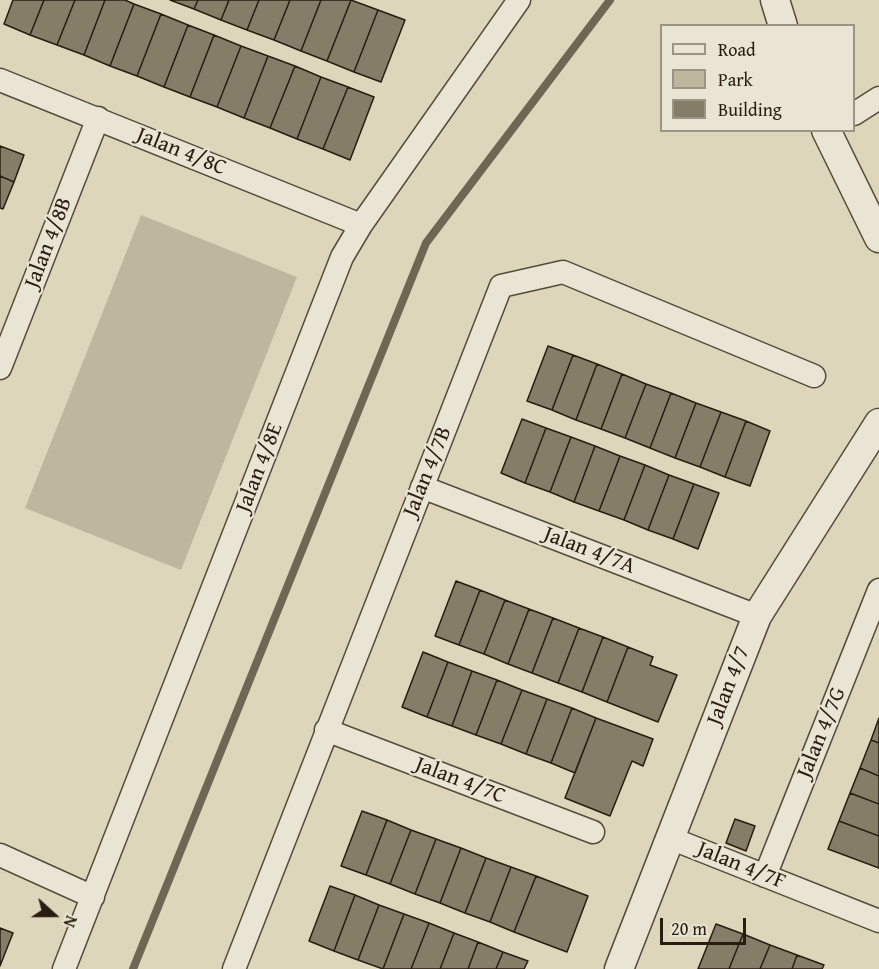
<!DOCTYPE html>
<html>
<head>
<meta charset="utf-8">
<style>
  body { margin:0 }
  #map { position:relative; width:879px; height:969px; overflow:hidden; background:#ddd6bb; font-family:"Gentium Book Plus",serif }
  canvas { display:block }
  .legend { position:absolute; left:660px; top:24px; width:195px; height:108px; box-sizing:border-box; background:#e9e4d3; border:2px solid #9c9485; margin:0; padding:8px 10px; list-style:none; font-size:18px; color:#281d10 }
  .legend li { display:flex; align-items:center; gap:12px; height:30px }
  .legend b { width:30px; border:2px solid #9c9485 }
  .north { position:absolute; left:24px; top:885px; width:60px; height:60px; -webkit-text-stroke:4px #e9e4d3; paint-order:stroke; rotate:111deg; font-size:16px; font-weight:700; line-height:24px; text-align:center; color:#281d10 }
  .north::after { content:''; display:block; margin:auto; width:21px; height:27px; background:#281d10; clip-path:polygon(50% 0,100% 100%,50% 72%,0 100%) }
  .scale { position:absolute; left:660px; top:918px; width:86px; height:27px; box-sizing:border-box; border:3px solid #281d10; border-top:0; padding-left:8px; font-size:18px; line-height:21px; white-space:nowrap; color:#281d10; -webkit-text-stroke:4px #e9e4d3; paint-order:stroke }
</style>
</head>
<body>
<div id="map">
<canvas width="879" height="969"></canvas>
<ul class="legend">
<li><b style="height:8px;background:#e9e4d3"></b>Road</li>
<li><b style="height:16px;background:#beb79e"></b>Park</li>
<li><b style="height:16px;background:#867d69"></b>Building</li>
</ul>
<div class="north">N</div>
<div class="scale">20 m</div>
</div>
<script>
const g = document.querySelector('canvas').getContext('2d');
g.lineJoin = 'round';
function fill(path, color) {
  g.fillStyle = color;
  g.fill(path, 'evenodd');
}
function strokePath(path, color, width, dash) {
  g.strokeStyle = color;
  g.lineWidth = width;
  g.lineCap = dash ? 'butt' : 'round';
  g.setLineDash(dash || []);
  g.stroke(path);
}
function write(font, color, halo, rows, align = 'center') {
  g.font = font + ' "Gentium Book Plus",serif';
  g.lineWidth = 4.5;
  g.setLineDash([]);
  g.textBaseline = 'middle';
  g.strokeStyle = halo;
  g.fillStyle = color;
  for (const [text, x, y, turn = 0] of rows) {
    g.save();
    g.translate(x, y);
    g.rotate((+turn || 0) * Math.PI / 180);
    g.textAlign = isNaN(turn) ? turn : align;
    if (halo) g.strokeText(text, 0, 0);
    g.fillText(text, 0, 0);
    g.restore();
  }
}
fill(new Path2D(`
  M141,215L297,277L181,570L25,508Z`), '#beb79e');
strokePath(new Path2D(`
  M133,969L426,243L610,0`), '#6f6654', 8);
const building = new Path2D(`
  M13,0H44L30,35L4,24Z
  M44,0H75L57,45L30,35Z
  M75,0H105L84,55L57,45Z
  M105,0H125L134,4L110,66L84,55Z
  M170,0H198L194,9Z
  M198,0H229L221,20L194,9Z
  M229,0H259L247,30L221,20Z
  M259,0H290L274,40L247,30Z
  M290,0H321L301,51L274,40Z
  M321,0H351L327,61L301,51Z
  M351,0L378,10L354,72L327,61Z
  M134,4L161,14L137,76L110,66Z
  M378,10L405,20L381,82L354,72Z
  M161,14L188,25L164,87L137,76Z
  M188,25L214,35L190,97L164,87Z
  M214,35L241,46L217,107L190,97Z
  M241,46L268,56L244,118L217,107Z
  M268,56L295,66L270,128L244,118Z
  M295,66L321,77L297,139L270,128Z
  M321,77L348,87L323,149L297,139Z
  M348,87L374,97L350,160L323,149Z
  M0,146L24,155L14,182L0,176Z
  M0,176L14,182L3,209L0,208Z
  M548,346L573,355L552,410L527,401Z
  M573,355L597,364L576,420L552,410Z
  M597,364L622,374L601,429L576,420Z
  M622,374L646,384L625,438L601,429Z
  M646,384L671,393L650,448L625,438Z
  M671,393L696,403L675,458L650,448Z
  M696,403L721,412L700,467L675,458Z
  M721,412L746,421L725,477L700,467Z
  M522,419L546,428L525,483L501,473Z
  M746,421L770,431L750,486L725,477Z
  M546,428L571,437L550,492L525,483Z
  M571,437L595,446L574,502L550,492Z
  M595,446L620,456L599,511L574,502Z
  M620,456L645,465L624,520L599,511Z
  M645,465L669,475L648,530L624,520Z
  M669,475L694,484L673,539L648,530Z
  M694,484L719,493L698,549L673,539Z
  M456,581L480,590L459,645L435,636Z
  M480,590L505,600L484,654L459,645Z
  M505,600L529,609L508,664L484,654Z
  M529,609L553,618L532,673L508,664Z
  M553,618L579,628L558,683L532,673Z
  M579,628L603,637L582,692L558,683Z
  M603,637L628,647L607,702L582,692Z
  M628,647L653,657L650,665L677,675L658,722L607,702Z
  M423,652L448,662L427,717L402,707Z
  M448,662L472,671L452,726L427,717Z
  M472,671L497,680L476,735L452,726Z
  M497,680L522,690L501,744L476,735Z
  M522,690L547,699L526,754L501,744Z
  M547,699L572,708L551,763L526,754Z
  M572,708L596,718L575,773L551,763Z
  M596,718L653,739L643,766L632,761L610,816L565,798Z
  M879,718V743L871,740Z
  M871,740L879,743V776L860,768Z
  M860,768L879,776V804L850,793Z
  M850,793L879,804V836L839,821Z
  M362,811L387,820L366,875L341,866Z
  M735,819L755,826L746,851L726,843Z
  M387,820L411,830L390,884L366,875Z
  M839,821L879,836V868L828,849Z
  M411,830L436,839L415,894L390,884Z
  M436,839L461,848L440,903L415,894Z
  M461,848L486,858L465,913L440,903Z
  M486,858L511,867L490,922L465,913Z
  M511,867L536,876L514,932L490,922Z
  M536,876L588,896L567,952L514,932Z
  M330,886L355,895L334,951L309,941Z
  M355,895L379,905L358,960L334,951Z
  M379,905L404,914L383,969L358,960Z
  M404,914L429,923L411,969H383Z
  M429,923L454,933L440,969H411Z
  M716,924L743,934L729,969H698Z
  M0,928L13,933L0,966Z
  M454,933L478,942L468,969H440Z
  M743,934L770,945L760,969H729Z
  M478,942L503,952L496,969H468Z
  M770,945L797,955L792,969H760Z
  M503,952L528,961L524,969H496Z
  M797,955L824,965L822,969H792Z`);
fill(building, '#867d69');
strokePath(building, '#281d10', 1.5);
const minor = new Path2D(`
  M0,80L361,225
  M854,114L879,98
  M0,368L98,118
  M422,487L757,616
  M326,730L593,832
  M670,838L879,921
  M0,855L93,897
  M765,876L879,590
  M64,969L342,257L361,225L519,0
  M234,969L501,286L563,272L814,376`);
const tertiary = new Path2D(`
  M775,0L783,26
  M826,130L879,238
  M619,969L757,616L879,423`);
strokePath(minor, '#554b3b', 25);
strokePath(tertiary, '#554b3b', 31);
strokePath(minor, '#e9e4d3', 22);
strokePath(tertiary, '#e9e4d3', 28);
write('22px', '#281d10', '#e9e4d3', [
  ["Jalan 4/8C",181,152,22],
  ["Jalan 4/8B",49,243,-69],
  ["Jalan 4/8E",260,468,-69],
  ["Jalan 4/7B",428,472,-68],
  ["Jalan 4/7A",589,551,21],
  ["Jalan 4/7",729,686,-69],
  ["Jalan 4/7G",822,733,-68],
  ["Jalan 4/7C",460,781,21],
  ["Jalan 4/7F",741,866,22]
]);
</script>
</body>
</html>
